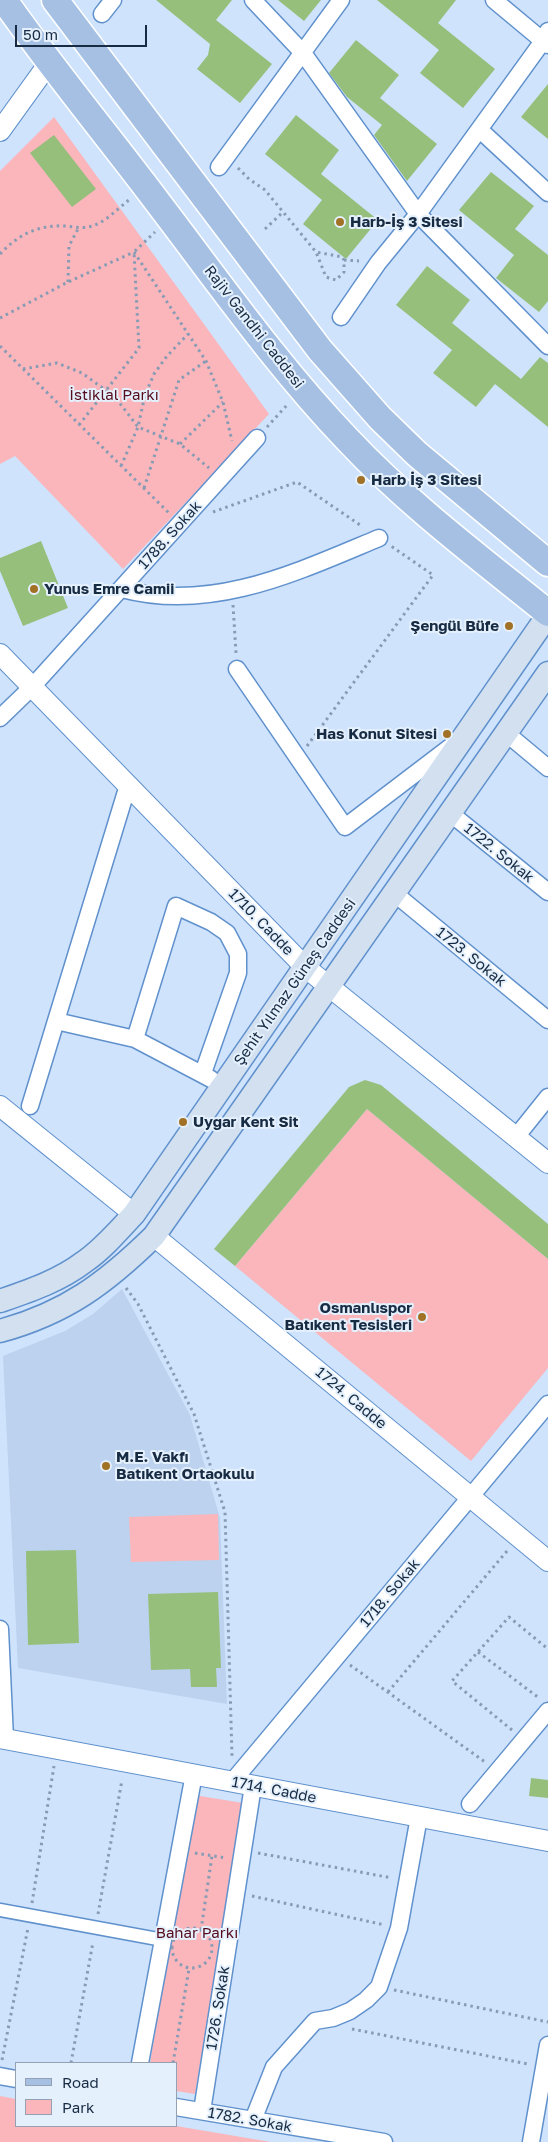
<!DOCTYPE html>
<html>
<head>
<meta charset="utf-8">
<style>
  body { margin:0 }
  #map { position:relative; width:548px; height:2142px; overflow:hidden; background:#cfe3fd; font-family:"Golos Text",sans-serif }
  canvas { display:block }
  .legend { position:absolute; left:15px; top:2062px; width:162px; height:65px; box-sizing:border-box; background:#e5f0fd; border:1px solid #93a1b3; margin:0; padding:6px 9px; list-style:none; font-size:15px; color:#172b43 }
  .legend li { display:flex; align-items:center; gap:10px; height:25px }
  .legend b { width:25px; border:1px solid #93a1b3 }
  .scale { position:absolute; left:15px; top:25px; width:132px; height:22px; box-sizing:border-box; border:2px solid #172b43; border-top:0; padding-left:6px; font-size:15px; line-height:18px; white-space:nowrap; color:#172b43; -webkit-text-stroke:4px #e5f0fd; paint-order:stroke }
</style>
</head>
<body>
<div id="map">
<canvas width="548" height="2142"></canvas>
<ul class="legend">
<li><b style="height:6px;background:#a5c0e2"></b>Road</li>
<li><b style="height:14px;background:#fab6bb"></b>Park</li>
</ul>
<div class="scale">50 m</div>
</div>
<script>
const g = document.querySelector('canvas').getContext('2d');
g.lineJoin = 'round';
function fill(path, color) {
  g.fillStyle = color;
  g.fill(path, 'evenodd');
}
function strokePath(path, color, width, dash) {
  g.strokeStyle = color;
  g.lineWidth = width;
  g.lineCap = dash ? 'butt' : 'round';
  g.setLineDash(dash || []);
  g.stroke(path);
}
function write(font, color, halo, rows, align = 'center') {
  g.font = font + ' "Golos Text",sans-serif';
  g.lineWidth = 4;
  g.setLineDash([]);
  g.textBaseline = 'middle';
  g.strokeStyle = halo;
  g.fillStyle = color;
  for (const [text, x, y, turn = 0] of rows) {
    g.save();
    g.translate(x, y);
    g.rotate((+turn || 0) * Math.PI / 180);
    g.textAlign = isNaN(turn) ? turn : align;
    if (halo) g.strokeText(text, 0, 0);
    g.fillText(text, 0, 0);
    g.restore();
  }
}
fill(new Path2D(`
  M122,1289L190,1415L220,1518L227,1704L18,1668L3,1356L65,1331L93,1314Z`), '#bcd2ee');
fill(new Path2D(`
  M54,117L269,414L123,569L15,456L0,464V171Z
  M367,1109L548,1259V1368L471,1461L235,1266Z
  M218,1514L219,1560L131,1562L129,1517Z
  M194,1795L243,1803L195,2094L176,2091V2063H150Z
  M0,2096L16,2099V2126H176L271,2142H0Z`), '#fab6bb');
fill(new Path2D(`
  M156,0H232L216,20L272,64L240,103L197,69L208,55L210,44Z
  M278,0H321L304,21Z
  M377,0H456L438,23L495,69L463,108L420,73L439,50Z
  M356,40L399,75L380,98L437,144L407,181L374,135L382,125L347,97L329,73Z
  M548,84V139L521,117Z
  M296,115L339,150L321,174L378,220L346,259L303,224L322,200L265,154Z
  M54,135L96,189L72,207L30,153Z
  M491,172L534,206L515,229L548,255V301L539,312L496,278L514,255L459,210Z
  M427,266L470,300L452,323L521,379L540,357L548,363V427L495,384L476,407L433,373L452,350L396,305Z
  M41,541L68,608L23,626L0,571V558Z
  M365,1080L381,1085L548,1224V1259L367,1109L235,1266L214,1249L349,1087Z
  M76,1550L79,1643L28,1645L26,1551Z
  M218,1592L221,1668H216L217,1687H191L190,1669L151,1670L148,1594Z
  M531,1778L548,1780V1798L529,1796Z`), '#96bf7b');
const pedestrian = new Path2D(`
  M0,1910L163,1940`);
const minor = new Path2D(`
  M253,0L303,53L418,214L548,346
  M494,0L548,45
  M102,14L113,0
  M480,130L548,193
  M219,167L341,0
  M341,317L378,263L418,214L543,41L548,31
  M122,589C212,613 297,572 379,538
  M237,669L345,827L454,744
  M0,718L32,687L257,438
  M506,733L548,768
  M450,813L548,892
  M394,893L548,1020
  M56,1021L135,1039L211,1079
  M135,1039L176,906L211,922L227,933L238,954V973L203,1073
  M30,1106L128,785
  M516,1137L548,1097
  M0,1629L5,1739
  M232,1782L548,1404
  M470,1804L548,1711
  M140,2063L194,1774
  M0,2076L16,2079
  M176,2107L384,2142
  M202,2111L253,1786
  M253,2120L274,2067L315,2021L333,2018L350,2011L366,2000L379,1987L399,1928L419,1817
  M531,2142L548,2045`);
const tertiary = new Path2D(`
  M0,131L49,63
  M0,654L305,967L548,1163
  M0,1106L134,1214
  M154,1236L548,1561
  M0,1738L548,1841`);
const secondary = new Path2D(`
  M0,1301C29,1291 59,1281 84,1262C103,1249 118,1231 134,1214L548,615
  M0,1331C66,1313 106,1283 154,1236L548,673`);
const primary = new Path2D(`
  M4,0C53,70 108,136 159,204C220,284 278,367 348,440C408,504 480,558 548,613
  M55,0L320,350L380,418L417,454L548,563`);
strokePath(pedestrian, '#6091cc', 15);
strokePath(minor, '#6091cc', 19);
strokePath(tertiary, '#6091cc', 22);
strokePath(secondary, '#6091cc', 25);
strokePath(primary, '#fff', 29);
strokePath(new Path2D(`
  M238,168L249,179L265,190L316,252L326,277L336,280L344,272V260L342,257L316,252
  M265,229L283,212
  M0,254C16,237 33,227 57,226C67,225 78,229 88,227C103,225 117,209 129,200
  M344,260L359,261
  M68,282L69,246L79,227
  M0,318L68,282L134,252L206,361L223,402L232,441
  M0,346L169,513
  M23,369L57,363L82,373L115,397L138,427L180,444L209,468
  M79,425L139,348L134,252L155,232
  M267,427L288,404
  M180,444L223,402
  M121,466L138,427L145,395L154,374L167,356L188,334
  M144,488L179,380L206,361
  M213,512L297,482L363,527
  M233,605L236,653
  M307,746L433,575L391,546
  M126,1288L138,1304L194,1414L225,1512L232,1756
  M478,1652L539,1698
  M350,1665L485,1762
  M388,1692L507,1551
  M512,1730L452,1681L509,1617L548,1649
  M195,1853L226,1858
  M258,1853L392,1878
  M252,1896L385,1925
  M32,1903L54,1766
  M98,1914L122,1780
  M172 1948a20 20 0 1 1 40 0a20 20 0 1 1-40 0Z
  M201,1930L212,1856
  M394,1990L548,2022
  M352,2029L528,2064
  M2,2060L28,1928
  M71,2063L93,1942
  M173,2063L189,1969`), '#879bb4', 3, [2.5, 4]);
strokePath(pedestrian, '#fff', 12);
strokePath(minor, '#fff', 16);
strokePath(tertiary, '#fff', 20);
strokePath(secondary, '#d2e0f0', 22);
strokePath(primary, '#a5c0e2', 26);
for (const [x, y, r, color] of [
  [340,222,5,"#a17125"],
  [361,480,5,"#a17125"],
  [34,589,5,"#a17125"],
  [509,626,5,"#a17125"],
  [447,734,5,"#a17125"],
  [183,1122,5,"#a17125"],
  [422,1317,5,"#a17125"],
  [106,1466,5,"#a17125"]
]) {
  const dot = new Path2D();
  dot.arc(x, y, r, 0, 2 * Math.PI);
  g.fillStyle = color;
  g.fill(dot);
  strokePath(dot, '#e5f0fd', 2);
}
write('bold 15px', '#172b43', '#e5f0fd', [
  ["Harb-İş 3 Sitesi",350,222],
  ["Harb İş 3 Sitesi",371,480],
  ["Yunus Emre Camii",44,589],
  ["Şengül Büfe",499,626,"right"],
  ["Has Konut Sitesi",437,734,"right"],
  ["Uygar Kent Sit",193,1122],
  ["Osmanlıspor",412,1308,"right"],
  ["Batıkent Tesisleri",412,1325,"right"],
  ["M.E. Vakfı",116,1457],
  ["Batıkent Ortaokulu",116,1474]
], 'left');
write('15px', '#172b43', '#e5f0fd', [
  ["Rajiv Gandhi Caddesi",254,327,52],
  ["1788. Sokak",170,535,-48],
  ["1722. Sokak",499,853,39],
  ["1710. Cadde",261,922,46],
  ["1723. Sokak",471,957,39],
  ["Şehit Yılmaz Güneş Caddesi",295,982,-55],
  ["1724. Cadde",351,1398,40],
  ["1718. Sokak",390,1593,-50],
  ["1714. Cadde",274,1790,11],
  ["1726. Sokak",218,2008,-81],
  ["1782. Sokak",250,2120,10]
]);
write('15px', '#550c1d', '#e5f0fd', [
  ["İstiklal Parkı",114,395],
  ["Bahar Parkı",197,1933]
]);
</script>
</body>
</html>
